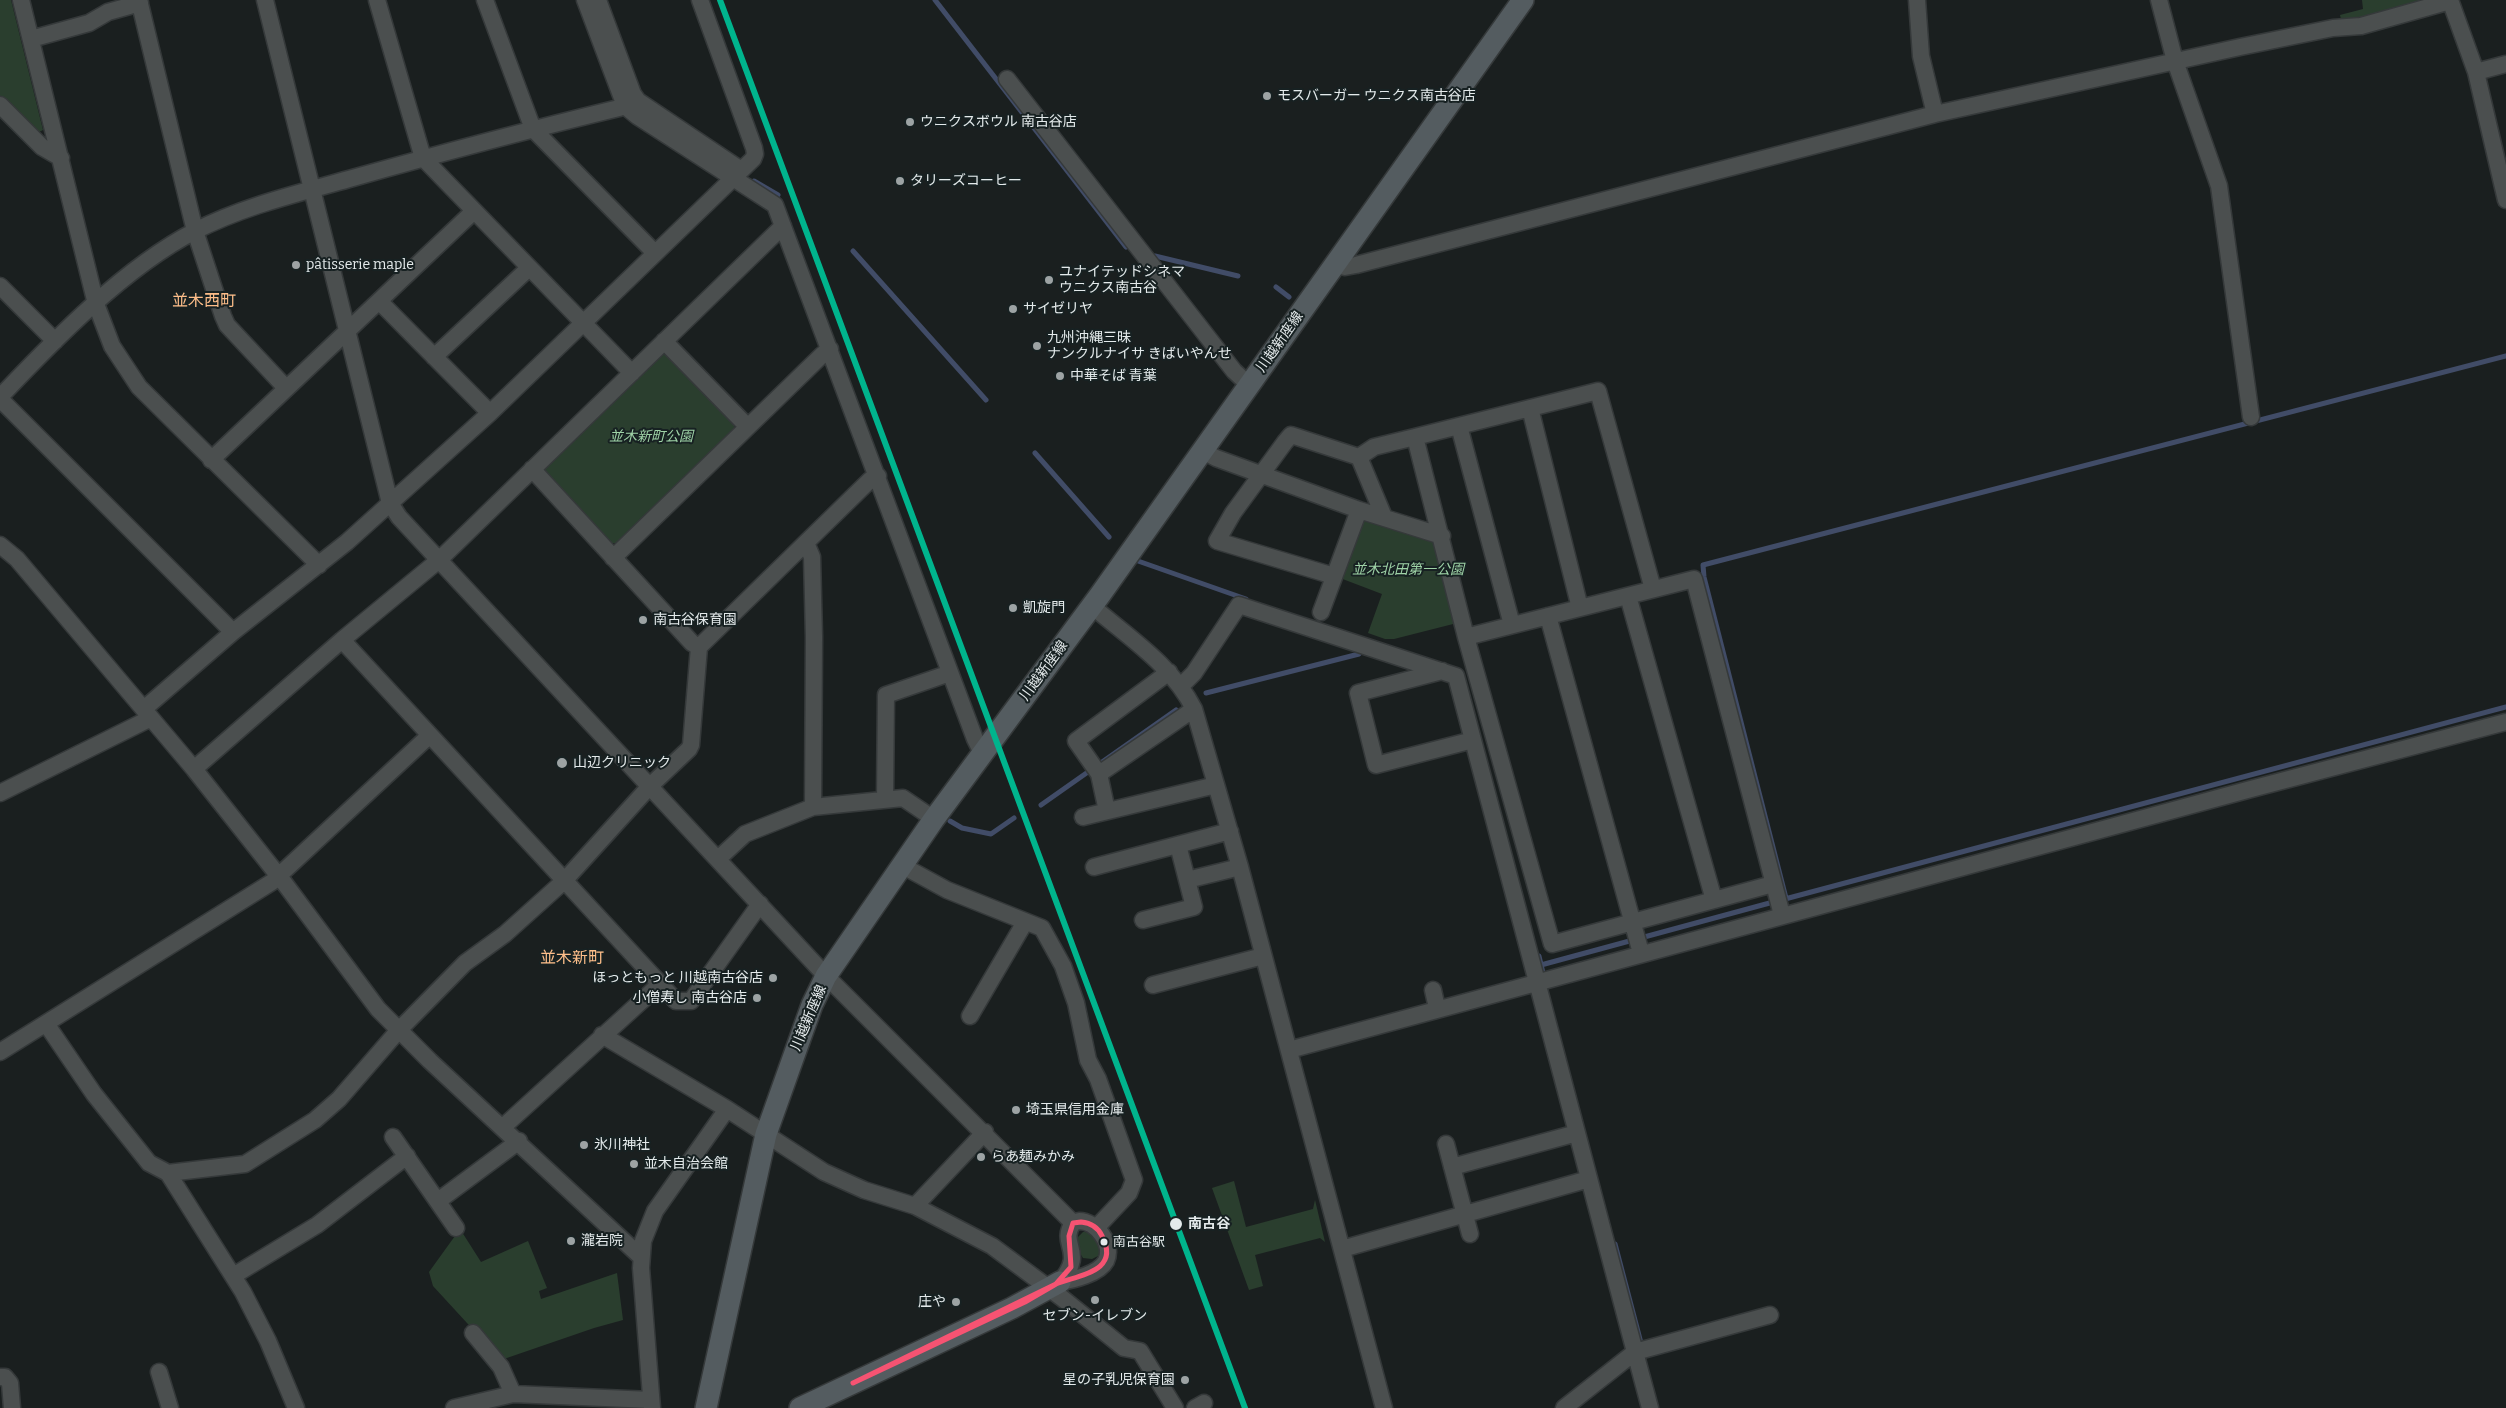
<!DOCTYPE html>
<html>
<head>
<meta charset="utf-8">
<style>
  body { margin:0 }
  canvas { display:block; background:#1a1f1f }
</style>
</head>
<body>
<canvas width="2506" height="1408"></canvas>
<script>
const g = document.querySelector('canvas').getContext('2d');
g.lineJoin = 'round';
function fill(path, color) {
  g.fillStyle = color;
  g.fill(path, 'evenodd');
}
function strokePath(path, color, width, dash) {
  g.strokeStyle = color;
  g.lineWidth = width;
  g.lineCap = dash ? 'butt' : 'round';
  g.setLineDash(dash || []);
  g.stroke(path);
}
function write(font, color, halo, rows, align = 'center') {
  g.font = font + ' Bitter,"Noto Sans JP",serif';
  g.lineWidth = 4;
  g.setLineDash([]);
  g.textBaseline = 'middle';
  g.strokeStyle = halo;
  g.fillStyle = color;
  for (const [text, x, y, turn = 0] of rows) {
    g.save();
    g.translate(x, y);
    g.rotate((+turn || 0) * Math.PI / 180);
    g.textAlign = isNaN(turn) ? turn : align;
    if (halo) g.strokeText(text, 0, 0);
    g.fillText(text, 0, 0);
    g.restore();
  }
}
fill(new Path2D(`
  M0,0H11L43,130L35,134L0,98Z
  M2362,0H2426L2342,23L2340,15L2363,9Z
  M667,354L734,423V430L617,543H610L545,474V467L660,355Z
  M1366,520L1433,541L1438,547L1457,623L1394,639H1385L1368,633L1382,594L1340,578L1359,522Z
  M1234,1181L1246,1227L1313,1209L1315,1200L1325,1242L1320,1238L1255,1255L1263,1286L1249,1290L1212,1188Z
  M460,1229L481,1262L528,1241L547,1288L539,1291L541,1299L617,1273L623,1320L594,1328L501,1360L433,1286L429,1272Z
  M1083,1232C1094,1231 1097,1241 1100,1250L1098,1256L1092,1259L1083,1258L1077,1248L1076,1239Z`), '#2a3e2e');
strokePath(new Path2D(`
  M935,0L1126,247
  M754,181L778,195
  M853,251L986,400
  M1155,256L1238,276
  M1276,287L1289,297
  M1035,453L1109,537
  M1138,561L1246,599
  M1206,693L1359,654
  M1041,805L1176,710
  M950,821L962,828L991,834L1014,818
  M1786,898L1704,577L1703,565L2506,356
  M1785,899L2506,707
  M1539,956L1544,977
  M1541,965L1777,901
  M1615,1244L1642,1347`), '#414c67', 5);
const minor = new Path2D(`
  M21,0L96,304L112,346L139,387L319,565
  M139,0L195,231L223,316L227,325L286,388
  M265,0L390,503L399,517L826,976L1073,1223
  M377,0L423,158L632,373
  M485,0L533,129L655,253
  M585,0L625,106L637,116L775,205L975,739L983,755
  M598,0L633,94L638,101L741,170
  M2159,0L2175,61L2219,186L2251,417
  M2450,0L2476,72L2506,200
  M31,39L89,23L108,12L140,3
  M2476,72L2506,64
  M1007,79L1234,371L1249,385
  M0,105L42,147L61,158
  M1935,114L2240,47L2333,28L2361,26L2450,1
  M1335,265L1345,267L1356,265L1935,114L1921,56L1917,0
  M0,286L55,341
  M379,301L490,413
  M664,341L747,426
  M434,357L529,268
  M0,397C54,340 125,267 195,231C244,206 296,194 349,179C438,154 528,130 619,108L638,101
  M0,399L233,632
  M1530,408L1580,608
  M1459,426L1512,625
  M1203,451L1216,458L1359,510L1442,536
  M1359,457L1374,447L1415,437
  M211,460L474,211
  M532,469L692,643L699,647
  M806,543L812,557L814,637L813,807
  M0,545L17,559L194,769L285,884L378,1009L430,1061L641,1257
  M613,558L822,355L830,349
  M1334,576L1217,541L1233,513L1285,442L1291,435L1359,457L1384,517
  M1653,589L1598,391L1415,437L1466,637L1552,944L1773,884
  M1628,596L1714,900
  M1092,606C1128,637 1172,665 1194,709L1240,867L1384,1408
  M1321,612L1359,510
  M1548,616L1641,953
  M1466,637L1694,579L1782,915
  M342,640L676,1001H691L760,904
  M1442,671L1358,693L1376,765L1473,740
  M1181,686L1194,673L1239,605L1456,676L1635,1352L1564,1408
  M145,708L233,632L347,542L490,413L753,159L755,154L754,148L700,0
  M194,769L342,640L439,560L783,226
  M1099,774L1194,709
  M0,793L151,718
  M885,799L886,695L950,673
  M1107,811L1099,774L1076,741L1169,672
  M1083,817L1216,785
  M718,859L745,834L813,807L903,798L934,819
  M903,866L947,890L1042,928L1063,966L1076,1003L1088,1060L1098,1079L1134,1180L1129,1193L1097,1227
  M1094,867L1230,831
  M1187,880L1240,867
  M1143,920L1194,907L1178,845
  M1153,985L1263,956
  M1433,990L1437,1008
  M970,1016L1025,922
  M47,1025L94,1094L149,1163L168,1173L245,1164L315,1120L339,1099L398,1031L465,963L505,934L564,881L650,786L689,749L691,745L699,647L870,480L878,476
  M602,1035L727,1109L824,1172L864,1190L915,1206L992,1246L1062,1298L1124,1348L1140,1351L1175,1408
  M1289,1050L2251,789L2506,722
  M0,1052L272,882L430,735
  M503,1127L659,985
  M393,1137L456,1228
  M1446,1144L1470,1234
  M1452,1167L1577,1133
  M168,1173L243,1292L268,1341L296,1408
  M438,1201L519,1141
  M915,1206L985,1132
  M1079,1221C1096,1221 1114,1244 1106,1261C1099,1274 1073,1280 1060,1282C1087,1251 1058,1245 1073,1223Z
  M1342,1249L1589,1179
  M233,1276L317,1225L407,1156
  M473,1333L501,1367L513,1394
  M159,1372L170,1408
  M0,1377H5L10,1383L12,1408
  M454,1408L513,1394L651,1400
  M652,1408L641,1268L643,1241L655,1211L727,1109
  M1195,1408L1204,1403
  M1650,1408L1635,1352L1770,1315`);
const major = new Path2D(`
  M706,1408L766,1134L812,1005L826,976L934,819L1100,595L1523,0
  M800,1408L1012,1308L1060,1282`);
strokePath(minor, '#35393a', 19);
strokePath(major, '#35393a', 24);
strokePath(minor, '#4b4f4f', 16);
strokePath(major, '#545c60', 21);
strokePath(new Path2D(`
  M1081,1222C1091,1223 1098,1227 1102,1236C1121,1272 1078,1275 1056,1284L1071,1267L1069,1236L1073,1223Z
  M853,1383L1056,1284
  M853,1383L1025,1302L1056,1284`), '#f65372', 5);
strokePath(new Path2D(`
  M720,0L1245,1408`), '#00b48d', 6);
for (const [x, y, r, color] of [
  [1267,96,5,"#9da3a4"],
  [910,122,5,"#9da3a4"],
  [900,181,5,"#9da3a4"],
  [296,265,5,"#9da3a4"],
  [1049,280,5,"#9da3a4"],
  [1013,309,5,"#9da3a4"],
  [1037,346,5,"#9da3a4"],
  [1060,376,5,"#9da3a4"],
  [1013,608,5,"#9da3a4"],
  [643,620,5,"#9da3a4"],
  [562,763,6,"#9da3a4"],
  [773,978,5,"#9da3a4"],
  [757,998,5,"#9da3a4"],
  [1016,1110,5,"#9da3a4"],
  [584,1145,5,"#9da3a4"],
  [981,1157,5,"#9da3a4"],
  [634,1164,5,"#9da3a4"],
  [1176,1224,7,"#e4eaeb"],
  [571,1241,5,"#9da3a4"],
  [1104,1242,4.5,"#e4eaeb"],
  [1095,1300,5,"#9da3a4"],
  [956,1302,5,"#9da3a4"],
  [1185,1380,5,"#9da3a4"]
]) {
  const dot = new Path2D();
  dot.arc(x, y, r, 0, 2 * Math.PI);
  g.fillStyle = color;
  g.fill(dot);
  strokePath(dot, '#172122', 2);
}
write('13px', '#e4eaeb', '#172122', [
  ["南古谷駅",1113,1242]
], 'left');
write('14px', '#e4eaeb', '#172122', [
  ["モスバーガー ウニクス南古谷店",1277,96],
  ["ウニクスボウル 南古谷店",920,122],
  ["タリーズコーヒー",910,181],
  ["pâtisserie maple",306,265],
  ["ユナイテッドシネマ",1059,272],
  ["ウニクス南古谷",1059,288],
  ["サイゼリヤ",1023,309],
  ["九州沖縄三昧",1047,338],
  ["ナンクルナイサ きばいやんせ",1047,354],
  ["中華そば 青葉",1070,376],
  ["凱旋門",1023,608],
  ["南古谷保育園",653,620],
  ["山辺クリニック",573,763],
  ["ほっともっと 川越南古谷店",763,978,"right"],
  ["小僧寿し 南古谷店",747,998,"right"],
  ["埼玉県信用金庫",1026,1110],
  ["氷川神社",594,1145],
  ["らあ麺みかみ",991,1157],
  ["並木自治会館",644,1164],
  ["瀧岩院",581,1241],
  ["庄や",946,1302,"right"],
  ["セブン-イレブン",1095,1316,"center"],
  ["星の子乳児保育園",1175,1380,"right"]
], 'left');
write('14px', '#e4eaeb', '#172122', [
  ["川越新座線",1280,342,-55],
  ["川越新座線",1044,671,-54],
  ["川越新座線",809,1018,-67]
]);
write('italic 14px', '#9ed2a6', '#172122', [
  ["並木新町公園",651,437],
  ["並木北田第一公園",1408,570]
]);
write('bold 14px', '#e4eaeb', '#172122', [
  ["南古谷",1188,1224]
], 'left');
write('16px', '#fdbd89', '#172122', [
  ["並木西町",204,302],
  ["並木新町",572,959]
]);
</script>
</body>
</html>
